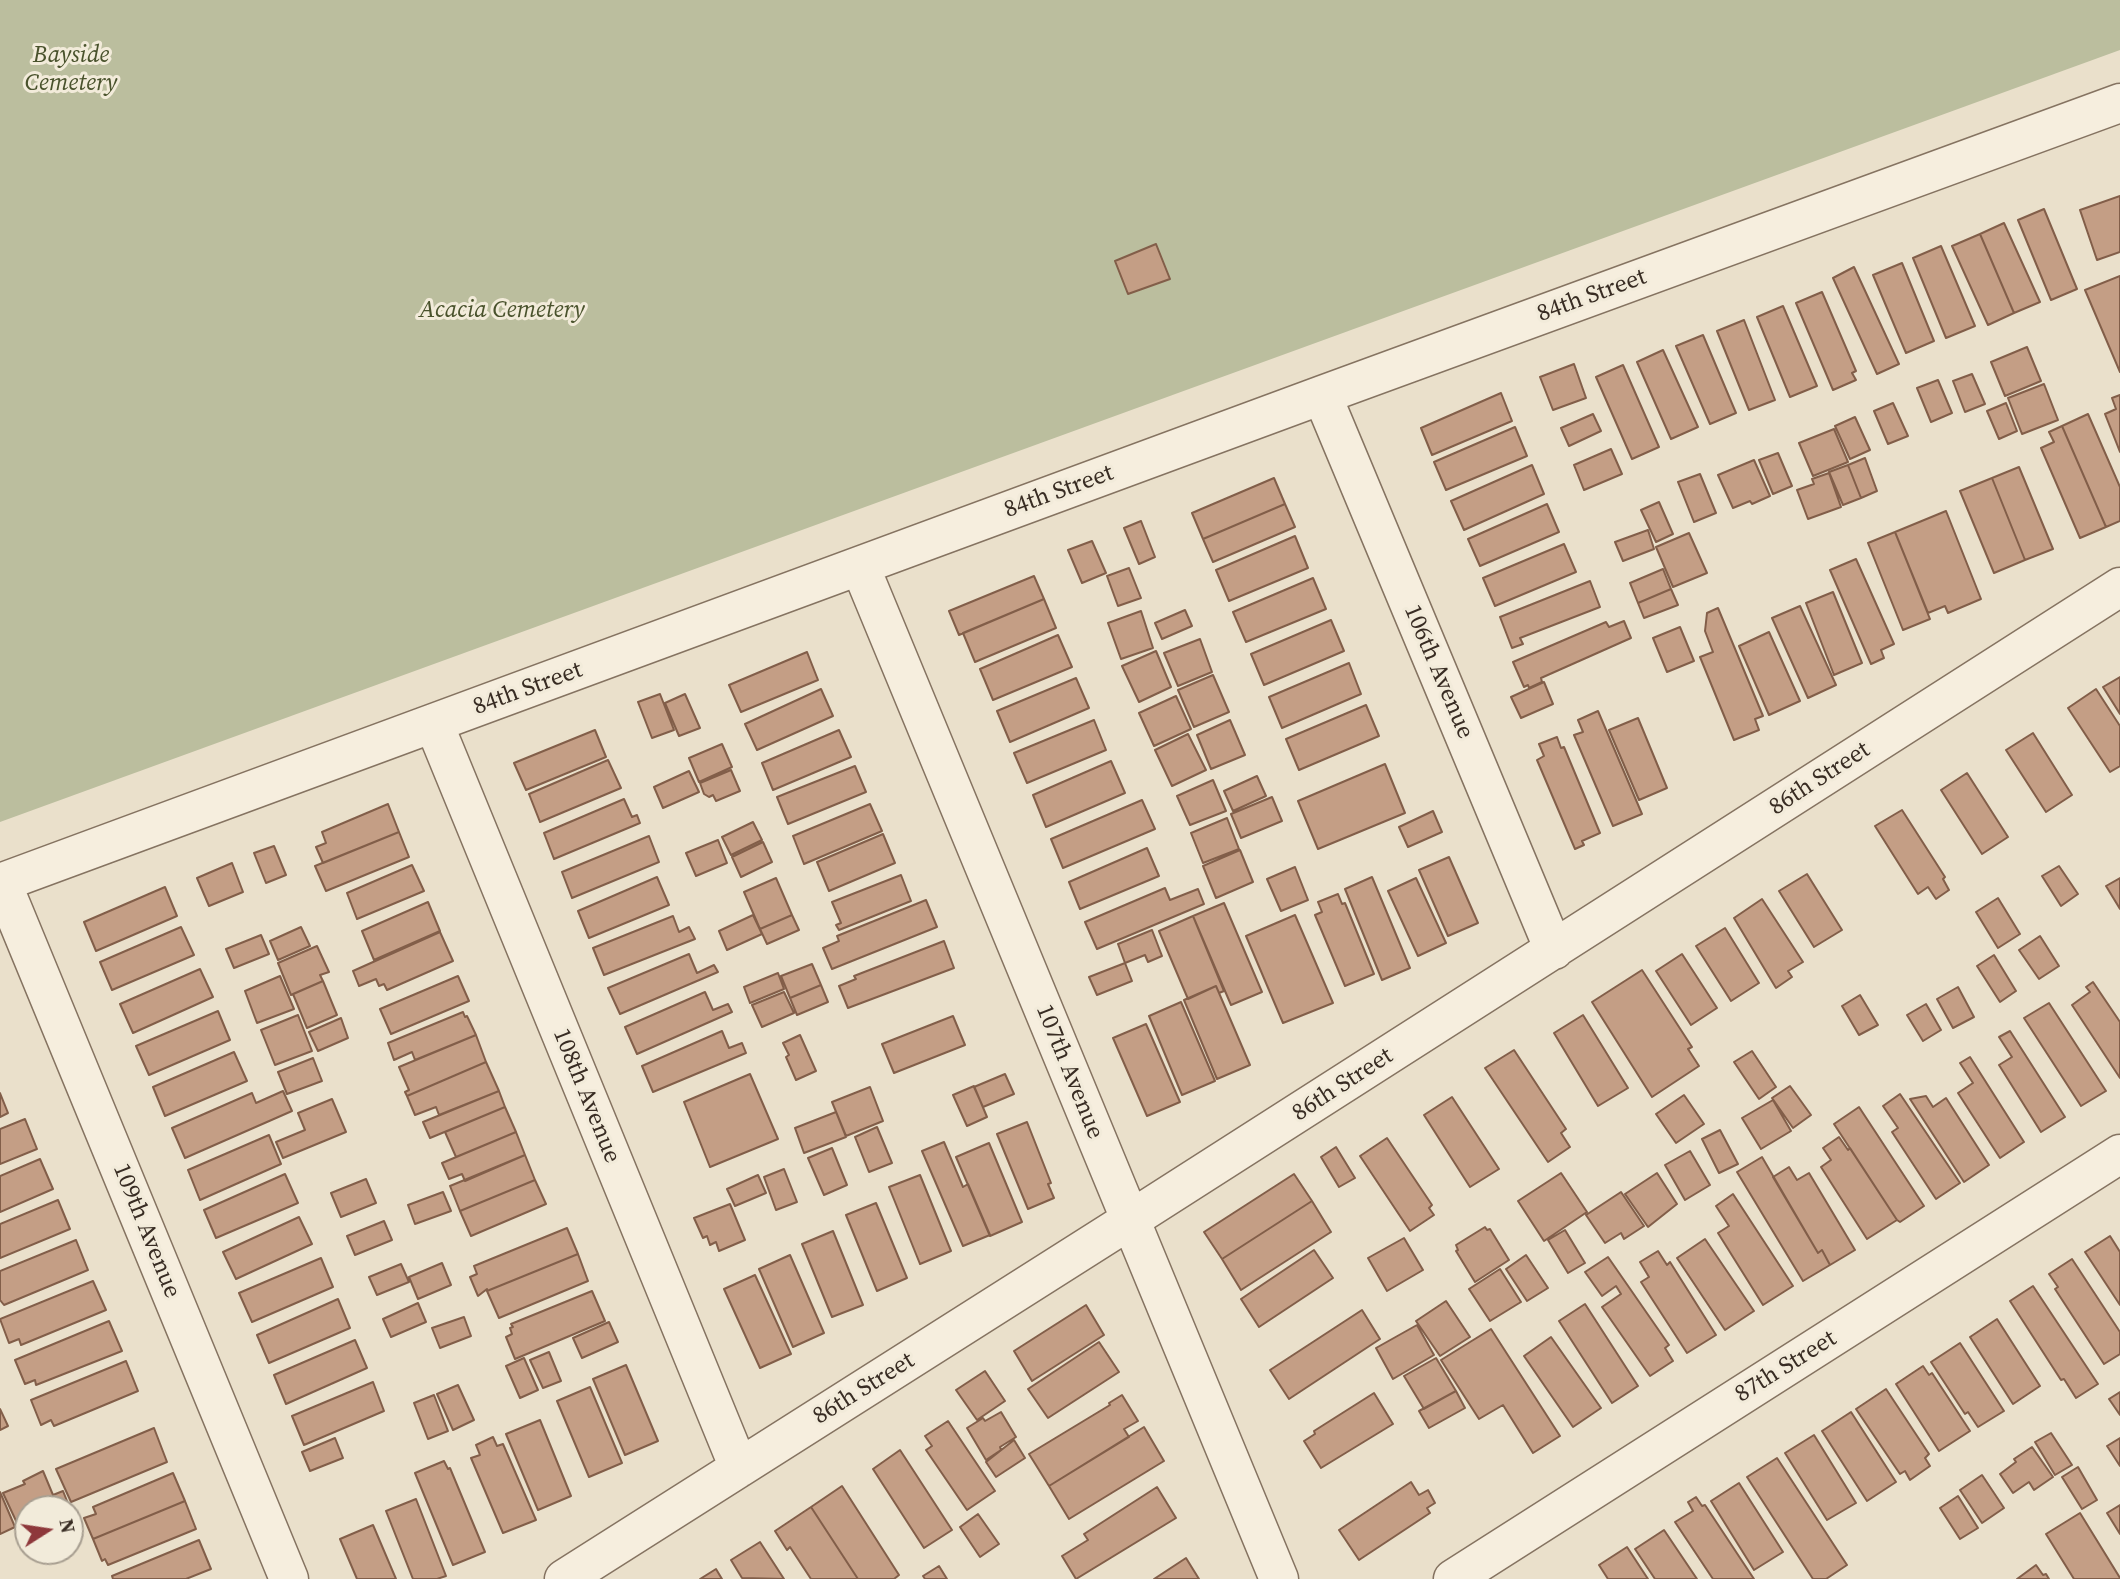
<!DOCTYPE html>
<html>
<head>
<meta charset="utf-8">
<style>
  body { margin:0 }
  #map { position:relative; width:2120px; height:1579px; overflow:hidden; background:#eae0cb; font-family:"Source Serif 4",serif }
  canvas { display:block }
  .north { position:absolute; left:14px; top:1495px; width:70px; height:70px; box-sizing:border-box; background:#f2ebda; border:2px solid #a89f91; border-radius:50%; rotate:78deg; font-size:19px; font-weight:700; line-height:28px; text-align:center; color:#382c23 }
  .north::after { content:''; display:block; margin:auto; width:24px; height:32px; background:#8e383b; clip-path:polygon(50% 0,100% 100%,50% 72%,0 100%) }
</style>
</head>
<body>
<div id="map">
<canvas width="2120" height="1579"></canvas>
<div class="north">N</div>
</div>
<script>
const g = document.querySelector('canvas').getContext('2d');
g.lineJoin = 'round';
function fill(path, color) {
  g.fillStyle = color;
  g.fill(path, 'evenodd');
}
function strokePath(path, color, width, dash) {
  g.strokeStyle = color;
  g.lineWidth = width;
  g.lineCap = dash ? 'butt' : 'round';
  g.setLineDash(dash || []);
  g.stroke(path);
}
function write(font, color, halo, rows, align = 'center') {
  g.font = font + ' "Source Serif 4",serif';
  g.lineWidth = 6;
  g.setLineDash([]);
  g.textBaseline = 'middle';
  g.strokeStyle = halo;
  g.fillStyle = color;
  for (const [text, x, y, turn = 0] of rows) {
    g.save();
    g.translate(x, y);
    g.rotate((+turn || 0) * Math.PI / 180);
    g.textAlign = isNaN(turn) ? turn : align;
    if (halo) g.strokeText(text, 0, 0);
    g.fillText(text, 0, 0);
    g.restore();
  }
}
fill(new Path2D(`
  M0,0H2120V50L0,822Z`), '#bbbe9e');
const building = new Path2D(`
  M2120,196V252L2097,260L2080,210Z
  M2044,209L2077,289L2051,300L2018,220Z
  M2004,223L2040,302L2014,313L1980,234Z
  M1980,234L2014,313L1988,325L1952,246Z
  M1156,244L1170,279L1128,294L1115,261Z
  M1941,246L1975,326L1946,338L1913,258Z
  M1902,263L1934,341L1906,353L1873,275Z
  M1854,267L1899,364L1877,374L1833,278Z
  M2120,276V372L2085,290Z
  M1822,292L1856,371L1852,373L1856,380L1833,390L1796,303Z
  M1783,306L1817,386L1790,397L1757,317Z
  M1744,320L1775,400L1749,410L1717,331Z
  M1703,335L1736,413L1710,424L1676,346Z
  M2027,347L2041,381L2005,396L1991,362Z
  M1663,350L1698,427L1671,439L1637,362Z
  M1574,364L1586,398L1553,410L1540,377Z
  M1623,365L1659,447L1632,459L1596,377Z
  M1972,374L1985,404L1965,412L1953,381Z
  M1938,380L1952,413L1931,422L1917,388Z
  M2044,384L2058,420L2022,434L2008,398Z
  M1501,393L1512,421L1432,455L1421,428Z
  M2120,395V452L2105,414L2116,409L2112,398Z
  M1893,403L1908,436L1888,444L1874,411Z
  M2006,403L2017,431L1999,439L1987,411Z
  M1593,414L1601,431L1569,446L1561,428Z
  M2088,414L2120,487V521L2106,527L2062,426Z
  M1855,417L1870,450L1850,459L1835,426Z
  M2062,426L2106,527L2080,538L2041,448L2054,442L2049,432Z
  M1515,427L1527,456L1446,490L1434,462Z
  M1834,429L1848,462L1813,476L1799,443Z
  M1611,449L1622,474L1584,490L1574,465Z
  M1778,453L1792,486L1773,494L1759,460Z
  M1865,458L1877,491L1861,498L1848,465Z
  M1754,460L1770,496L1752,504L1750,501L1733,508L1718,475Z
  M1532,465L1544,494L1464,530L1451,501Z
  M1848,465L1861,498L1843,505L1829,472Z
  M2019,467L2053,549L2025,560L1992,478Z
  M1829,473L1841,507L1808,519L1797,490L1814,484L1812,479Z
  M1700,474L1716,513L1694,522L1678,482Z
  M1274,478L1285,504L1203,539L1192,513Z
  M1992,478L2025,560L1994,573L1960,491Z
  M1659,502L1673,534L1656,542L1641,510Z
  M1285,504L1295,527L1213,562L1203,539Z
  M1547,504L1559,532L1480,566L1468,539Z
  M1946,511L1981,599L1948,613L1945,606L1928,613L1895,532Z
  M1141,521L1155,557L1139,564L1124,528Z
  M1648,530L1654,549L1623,561L1615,542Z
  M1895,532L1930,619L1903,630L1868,543Z
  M1689,533L1707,573L1673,587L1656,547Z
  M1295,536L1308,568L1229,601L1216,570Z
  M1092,541L1106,573L1082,583L1068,550Z
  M1564,544L1576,572L1495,606L1483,578Z
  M1856,559L1894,644L1881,650L1884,658L1871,664L1830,570Z
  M1129,568L1141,598L1118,606L1107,576Z
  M1663,569L1671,589L1638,603L1630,583Z
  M1034,576L1044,599L959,635L949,611Z
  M1313,578L1326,609L1246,642L1233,612Z
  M1590,581L1600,607L1520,638L1523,644L1512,648L1500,617Z
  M1671,589L1678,605L1644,618L1638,603Z
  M1833,592L1862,663L1834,675L1806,603Z
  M1044,599L1056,628L975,662L963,633Z
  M1800,606L1836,685L1808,698L1772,618Z
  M1718,608L1763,716L1755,719L1759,730L1734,740L1700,657L1713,652L1705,631L1707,613Z
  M1185,610L1192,626L1162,639L1155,623Z
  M1141,611L1153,648L1121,659L1108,623Z
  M1331,620L1344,651L1264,685L1251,654Z
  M1624,621L1631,638L1541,678L1542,682L1529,688L1528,685L1524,687L1513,662L1606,622L1609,627Z
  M1680,627L1694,661L1667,672L1653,638Z
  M1769,632L1800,701L1769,715L1739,646Z
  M1058,635L1072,667L993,700L980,669Z
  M1200,639L1212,672L1178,686L1164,653Z
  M1156,651L1171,687L1139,702L1122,666Z
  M807,652L818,680L741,712L729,685Z
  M1349,663L1361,694L1282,728L1269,697Z
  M1213,675L1229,712L1194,727L1178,690Z
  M2120,677V714L2103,687Z
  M1076,678L1089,708L1010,742L997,711Z
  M1544,682L1553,704L1521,718L1511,697Z
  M821,689L833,716L757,750L745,724Z
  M2096,689L2120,726V766L2110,772L2068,708Z
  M660,694L674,730L652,738L638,702Z
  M685,694L700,728L679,736L665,703Z
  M1176,696L1191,729L1154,746L1139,713Z
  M1366,705L1379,736L1299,770L1286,739Z
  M1598,711L1642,814L1613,826L1574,735L1583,732L1578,720Z
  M1638,718L1667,788L1639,800L1609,730Z
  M1094,720L1106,750L1027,783L1014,753Z
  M1230,720L1245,755L1211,769L1197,735Z
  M595,730L606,757L526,790L514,763Z
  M839,730L851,757L773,790L762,763Z
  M2033,733L2072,795L2046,812L2006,750Z
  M1188,734L1206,770L1172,786L1155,750Z
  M1557,737L1561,748L1564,747L1600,833L1582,841L1584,845L1575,849L1537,760L1544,756L1539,744Z
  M722,744L732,767L699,782L689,758Z
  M608,760L621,788L540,822L529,794Z
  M1111,761L1125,793L1046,827L1033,795Z
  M1385,764L1405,813L1318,849L1298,801Z
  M855,766L866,792L788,824L777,797Z
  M731,770L740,791L716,801L713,795L709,797L704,794L700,783Z
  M689,771L699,792L663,808L654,787Z
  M1967,773L2008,837L1982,854L1941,790Z
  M1257,776L1266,796L1233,811L1224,791Z
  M1213,780L1226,811L1190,825L1177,796Z
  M1272,797L1282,821L1241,838L1231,814Z
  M624,799L632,817L637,815L640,823L554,859L544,833Z
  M1142,800L1155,829L1063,868L1051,839Z
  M388,804L399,832L323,863L316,847L326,843L322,832Z
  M870,804L882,831L804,864L793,836Z
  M1902,810L1945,877L1943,879L1949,890L1936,899L1928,887L1918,894L1875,826Z
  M1433,811L1442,832L1408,847L1399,827Z
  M1227,818L1239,849L1203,863L1191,833Z
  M753,822L762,840L731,855L722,837Z
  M399,832L409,857L326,891L315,866Z
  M883,834L895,863L829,891L817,862Z
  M649,836L659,862L572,898L562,872Z
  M718,840L727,863L696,876L686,853Z
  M763,842L772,862L741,877L732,857Z
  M274,846L286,875L266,883L254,853Z
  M1147,848L1159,876L1080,909L1069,882Z
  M1240,850L1253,882L1216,898L1203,866Z
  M1449,857L1478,923L1448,936L1419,870Z
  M232,863L243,892L209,906L197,878Z
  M412,865L424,891L357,919L347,893Z
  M2059,866L2078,894L2061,906L2042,876Z
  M1295,867L1308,900L1281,911L1267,879Z
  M1807,874L1842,930L1814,947L1779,891Z
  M901,875L911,901L839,930L836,925L841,923L832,902Z
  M657,877L669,905L589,938L578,911Z
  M1372,877L1410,968L1382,980L1345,889Z
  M776,878L792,915L760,929L744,892Z
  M1416,878L1446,943L1418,956L1388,891Z
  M2120,878V909L2106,886Z
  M165,887L177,916L96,951L84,922Z
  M1165,888L1170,900L1198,889L1204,904L1097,949L1085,922Z
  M1338,894L1342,904L1345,903L1374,974L1345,986L1315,915L1322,912L1318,902Z
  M1998,898L2020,934L1998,948L1976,912Z
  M1762,899L1803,962L1788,971L1792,977L1776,988L1734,918Z
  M926,900L937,927L832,969L823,948L839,941L837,936Z
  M428,902L440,931L374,960L362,931Z
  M1224,903L1262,992L1231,1005L1193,916Z
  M753,915L762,934L727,950L719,931Z
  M792,915L799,930L767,944L760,929Z
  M1295,915L1333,1003L1283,1023L1246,936Z
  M673,916L679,932L689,927L695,939L604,975L593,948Z
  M1193,916L1224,991L1219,993L1216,986L1188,999L1159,931Z
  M181,927L194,955L112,990L100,962Z
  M301,927L310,946L278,960L270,941Z
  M1725,928L1759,983L1731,1001L1696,946Z
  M1152,930L1162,956L1148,962L1145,955L1125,963L1118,944Z
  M440,932L453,961L387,990L384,984L379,986L376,979L359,986L353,971Z
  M261,935L269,954L234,968L226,949Z
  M2040,936L2059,966L2039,979L2019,950Z
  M944,941L954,968L848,1008L839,986L856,979L854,976Z
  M317,946L329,972L320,975L323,981L291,995L278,963Z
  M689,954L697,973L714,965L718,972L620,1014L608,988Z
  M1682,954L1717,1008L1691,1025L1656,971Z
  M1994,955L2016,991L2000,1002L1977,966Z
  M1125,963L1132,981L1097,995L1089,977Z
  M812,964L821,985L790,998L781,976Z
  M200,969L213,997L133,1033L120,1004Z
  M1642,970L1692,1047L1688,1049L1699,1066L1652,1097L1592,1002Z
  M778,973L784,989L750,1003L744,987Z
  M280,976L294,1009L257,1023L245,991Z
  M458,976L469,1001L391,1034L380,1009Z
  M323,981L337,1015L307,1028L293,994Z
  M2093,982L2120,1022V1078L2072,1005L2090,992L2086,987Z
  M821,985L828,1002L797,1015L790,998Z
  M1216,986L1250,1065L1217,1079L1184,1000Z
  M1958,987L1974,1017L1953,1028L1937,999Z
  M705,992L713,1010L728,1004L732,1012L637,1054L625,1027Z
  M784,992L794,1013L762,1027L752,1005Z
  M1860,995L1878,1025L1859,1035L1842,1006Z
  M1181,1002L1215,1081L1182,1095L1149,1016Z
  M2049,1003L2106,1091L2081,1106L2024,1018Z
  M1926,1004L1941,1030L1923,1041L1907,1015Z
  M218,1011L230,1040L149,1075L136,1046Z
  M463,1012L465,1017L467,1016L476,1035L415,1060L412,1052L394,1060L388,1043Z
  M298,1015L312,1051L275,1065L261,1030Z
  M1583,1015L1628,1088L1598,1106L1554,1033Z
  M953,1016L965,1045L894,1073L882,1044Z
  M341,1018L348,1038L318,1051L309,1032Z
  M1146,1024L1180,1102L1147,1116L1113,1038Z
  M722,1031L729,1048L742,1043L746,1053L653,1092L642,1066Z
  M2010,1031L2065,1117L2041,1132L1999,1065L2012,1057L1999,1037Z
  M476,1035L486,1062L407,1096L405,1092L409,1090L399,1067Z
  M800,1035L816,1071L796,1080L786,1057L789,1055L783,1043Z
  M1514,1050L1566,1129L1561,1133L1570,1147L1548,1162L1485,1068Z
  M1752,1051L1776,1087L1759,1099L1734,1062Z
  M234,1052L247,1081L165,1116L153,1087Z
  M1970,1057L2024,1142L2000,1158L1958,1093L1973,1083L1960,1063Z
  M313,1058L322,1081L287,1094L278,1072Z
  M486,1062L499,1091L439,1115L436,1107L415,1115L407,1096Z
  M750,1074L778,1139L710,1167L684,1102Z
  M1005,1074L1014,1094L983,1107L974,1087Z
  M974,1086L987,1117L967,1126L953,1095Z
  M1790,1086L1811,1115L1793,1128L1772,1098Z
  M870,1087L883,1121L846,1136L832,1102Z
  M283,1091L292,1111L185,1158L172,1128L252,1093L256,1103Z
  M499,1091L505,1107L430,1138L423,1122Z
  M0,1093L8,1113L0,1117Z
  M1900,1094L1960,1183L1936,1199L1892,1132L1898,1128L1883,1106Z
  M1684,1095L1704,1124L1676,1143L1656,1114Z
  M1926,1096L1933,1107L1946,1098L1989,1165L1964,1182L1910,1099Z
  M1452,1097L1499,1169L1470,1187L1424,1115Z
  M332,1099L346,1132L283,1158L276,1142L305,1130L298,1113Z
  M1773,1100L1791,1131L1761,1149L1742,1118Z
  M505,1107L516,1132L456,1157L445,1132Z
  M1859,1107L1924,1206L1900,1222L1897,1220L1834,1124Z
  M836,1112L846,1137L804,1153L795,1128Z
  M25,1119L37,1149L0,1164V1129Z
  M1027,1122L1051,1183L1048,1184L1054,1198L1028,1209L997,1134Z
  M877,1127L892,1163L869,1172L855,1137Z
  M1720,1130L1738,1164L1719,1173L1702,1139Z
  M516,1132L525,1155L465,1181L462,1174L449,1179L442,1163Z
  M269,1135L281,1164L200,1200L188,1170Z
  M1839,1137L1848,1150L1850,1148L1897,1220L1867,1239L1821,1167L1831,1160L1823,1148Z
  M1387,1138L1432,1205L1429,1208L1434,1215L1410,1231L1360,1156Z
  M944,1142L963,1187L968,1184L990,1235L963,1246L922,1151Z
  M989,1143L1022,1222L990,1236L956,1157Z
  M1336,1147L1355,1178L1339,1187L1321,1157Z
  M832,1148L847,1185L824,1195L808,1158Z
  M1690,1151L1710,1185L1685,1200L1665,1165Z
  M525,1155L535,1180L460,1211L450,1186Z
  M1762,1157L1818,1253L1822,1250L1830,1265L1803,1281L1737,1172Z
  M40,1159L53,1189L0,1212V1176Z
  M1789,1167L1797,1180L1809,1173L1855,1250L1830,1265L1822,1250L1818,1253L1773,1177Z
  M784,1169L797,1202L776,1210L764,1177Z
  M1561,1173L1587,1212L1544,1241L1518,1201Z
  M1657,1173L1677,1204L1648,1227L1625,1194Z
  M285,1174L298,1203L216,1238L204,1210Z
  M1294,1174L1312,1201L1222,1259L1204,1232Z
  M758,1175L766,1193L735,1206L727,1189Z
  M920,1175L951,1251L920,1264L889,1187Z
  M366,1179L376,1203L341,1217L331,1193Z
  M535,1180L546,1204L471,1236L460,1211Z
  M443,1192L451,1211L415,1224L408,1205Z
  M1621,1192L1644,1226L1624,1239L1621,1233L1605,1243L1586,1215Z
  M1733,1194L1793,1286L1763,1305L1718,1233L1729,1226L1716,1206Z
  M58,1200L70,1229L0,1258V1224Z
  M1312,1201L1331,1232L1241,1290L1222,1259Z
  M876,1203L907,1278L877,1291L846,1215Z
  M730,1204L745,1240L719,1251L716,1242L710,1245L707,1236L703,1238L694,1218Z
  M299,1217L312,1244L236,1279L223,1252Z
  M384,1221L392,1240L355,1255L347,1236Z
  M1485,1227L1487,1230L1490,1229L1509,1260L1475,1282L1456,1251L1458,1250L1456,1245Z
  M567,1228L578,1254L487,1291V1289L478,1296L470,1277L477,1274L474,1266Z
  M1565,1230L1585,1263L1568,1273L1548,1240Z
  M833,1231L863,1305L832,1317L802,1244Z
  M2110,1236L2120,1252V1305L2085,1252Z
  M1404,1238L1423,1270L1387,1291L1368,1258Z
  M1705,1239L1754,1311L1725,1330L1677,1258Z
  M76,1240L88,1270L4,1305L0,1300V1271Z
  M1314,1250L1333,1278L1259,1327L1241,1299Z
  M1658,1251L1667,1265L1670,1262L1716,1335L1687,1353L1641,1282L1649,1277L1640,1262Z
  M578,1254L588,1281L499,1318L487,1291Z
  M790,1255L824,1333L793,1347L759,1269Z
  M1526,1255L1548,1288L1527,1301L1506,1269Z
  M1608,1257L1669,1345L1665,1348L1673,1361L1650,1376L1602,1307L1621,1294L1616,1286L1602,1296L1585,1272Z
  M321,1258L333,1287L252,1322L239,1293Z
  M2072,1259L2120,1332V1354L2104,1364L2055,1289L2058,1287L2049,1274Z
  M442,1263L451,1285L418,1299L409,1277Z
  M401,1264L409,1282L377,1295L369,1277Z
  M1500,1269L1521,1302L1490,1321L1469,1289Z
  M755,1275L791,1354L760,1368L724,1289Z
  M93,1281L106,1310L21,1345L19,1339L9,1343L0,1319Z
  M2033,1286L2098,1384L2076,1398L2064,1379L2061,1380L2010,1301Z
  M592,1291L605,1321L515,1359L506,1337L512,1334L510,1328L513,1327L511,1324Z
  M338,1299L350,1328L269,1363L257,1335Z
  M1446,1301L1470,1337L1440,1356L1416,1321Z
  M418,1303L426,1322L391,1337L383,1319Z
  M1585,1304L1638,1386L1612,1403L1559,1321Z
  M1086,1305L1104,1335L1032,1381L1014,1351Z
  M1362,1310L1380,1339L1289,1399L1270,1370Z
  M464,1317L471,1336L440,1348L432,1328Z
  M1997,1319L2040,1386L2013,1404L1970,1337Z
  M109,1321L122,1351L36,1385L35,1380L25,1384L15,1360Z
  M609,1322L618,1342L582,1358L573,1338Z
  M1417,1325L1434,1355L1393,1379L1376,1348Z
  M1491,1329L1560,1436L1533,1453L1503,1405L1479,1419L1441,1360Z
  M1551,1337L1601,1408L1573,1427L1524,1356Z
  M355,1340L367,1368L286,1404L274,1375Z
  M1099,1342L1119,1372L1048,1418L1028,1389Z
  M1960,1343L2004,1411L1978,1427L1968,1412L1965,1414L1931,1362Z
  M549,1352L561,1381L543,1388L530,1360Z
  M524,1358L538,1390L520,1398L506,1366Z
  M1436,1358L1456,1391L1424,1409L1404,1376Z
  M126,1361L138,1391L54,1426L51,1420L41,1425L31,1400Z
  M626,1365L658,1441L625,1455L593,1379Z
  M1923,1366L1929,1375L1932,1373L1970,1431L1939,1451L1896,1384Z
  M985,1371L1005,1401L977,1420L956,1390Z
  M373,1382L384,1411L304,1445L292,1416Z
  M458,1385L474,1420L453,1430L437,1394Z
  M590,1387L622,1463L589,1477L557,1401Z
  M1886,1389L1929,1454L1925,1458L1930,1466L1910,1480L1905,1471L1900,1474L1856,1409Z
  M1456,1391L1465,1408L1429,1428L1419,1411Z
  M2120,1392V1415L2109,1399Z
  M1374,1393L1393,1424L1321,1468L1304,1441L1315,1434L1314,1431Z
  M434,1395L448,1431L428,1439L414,1403Z
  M1122,1395L1138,1421L1124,1429L1129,1437L1049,1486L1029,1454L1110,1405L1109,1403Z
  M0,1409L8,1426L0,1430Z
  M1001,1412L1016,1437L1000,1447L1001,1450L986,1460L967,1428L983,1418L985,1421Z
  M1851,1412L1896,1482L1867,1501L1822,1431Z
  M540,1420L571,1496L538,1510L506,1434Z
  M948,1421L995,1491L967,1510L926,1450L932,1446L925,1436Z
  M1144,1427L1164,1461L1069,1519L1049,1486Z
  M154,1428L167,1462L71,1502L56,1469Z
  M2051,1433L2072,1465L2055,1475L2035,1442Z
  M1814,1435L1856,1503L1827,1520L1785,1453Z
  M493,1437L497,1446L503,1444L536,1520L503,1533L471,1458L480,1455L476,1445Z
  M335,1438L343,1458L310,1471L302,1452Z
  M2120,1438V1466L2107,1446Z
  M1014,1440L1025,1458L996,1477L986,1462Z
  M2032,1447L2053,1477L2034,1490L2029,1482L2013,1493L2000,1474L2016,1462L2014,1459Z
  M900,1450L952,1530L924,1548L873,1469Z
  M1777,1458L1847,1565L1826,1579H1813L1747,1477Z
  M444,1461L448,1469L450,1468L485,1552L453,1565L415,1473Z
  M2078,1467L2097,1500L2082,1509L2062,1477Z
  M43,1471L53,1495L63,1491L67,1501L50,1509H28V1519L17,1523L3,1493L25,1484L23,1481Z
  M173,1473L185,1501L93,1539L84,1518L96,1514L93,1507Z
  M1982,1475L2004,1508L1982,1523L1960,1490Z
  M1411,1482L1419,1495L1428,1490L1435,1503L1427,1508L1430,1513L1359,1560L1339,1530Z
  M1739,1483L1783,1552L1754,1570L1711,1501Z
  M842,1486L899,1575L894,1579H858L811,1507Z
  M1157,1487L1176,1518L1076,1579L1062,1556L1088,1540L1084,1534Z
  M0,1492L15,1527L0,1534Z
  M1958,1496L1978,1528L1960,1539L1940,1508Z
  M1696,1497L1702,1506L1705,1505L1754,1579H1713L1675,1522L1693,1511L1688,1502Z
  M416,1499L446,1576L437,1579H413L386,1511Z
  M185,1501L196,1529L108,1565L105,1559L102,1561L93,1539Z
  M2120,1505V1534L2107,1513Z
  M811,1507L858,1579H811L790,1547L787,1550L775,1531Z
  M2080,1513L2120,1578V1579H2074L2046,1534Z
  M978,1514L999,1544L980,1557L960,1527Z
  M28,1520V1548L24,1549L15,1525Z
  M373,1525L396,1579H357L340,1539Z
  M1664,1530L1697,1579H1655L1635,1549Z
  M199,1540L211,1569L186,1579H113L112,1576Z
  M760,1542L784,1579L742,1578L731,1560Z
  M1627,1547L1648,1579H1608L1599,1565Z
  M1186,1558L1199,1579H1154Z
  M2036,1565L2043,1575L2046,1574L2049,1579H2017Z
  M939,1566L947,1579H925L923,1576Z
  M716,1569L722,1579H700Z`);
fill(building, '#c49e85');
strokePath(building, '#825e49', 2);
const minor = new Path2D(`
  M1322,395L1554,950
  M860,566L1279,1579
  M434,724L739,1468
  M0,883L1322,395L2120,103
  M2,883L289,1579
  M564,1579L1130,1220L2120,587
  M1453,1579L2120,1154`);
strokePath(minor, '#857361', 41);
strokePath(minor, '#f6eede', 38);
write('italic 24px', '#49522c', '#f2ebda', [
  ["Bayside",71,56],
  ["Cemetery",71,84],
  ["Acacia Cemetery",502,311]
]);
write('24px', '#382c23', '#f2ebda', [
  ["84th Street",1592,296,-20],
  ["84th Street",1059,492,-20],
  ["106th Avenue",1438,672,67],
  ["84th Street",528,689,-20],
  ["86th Street",1820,779,-33],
  ["107th Avenue",1069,1072,68],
  ["86th Street",1343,1085,-33],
  ["108th Avenue",586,1096,68],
  ["109th Avenue",146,1231,68],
  ["87th Street",1786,1367,-32],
  ["86th Street",864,1389,-32]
]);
</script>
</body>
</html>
